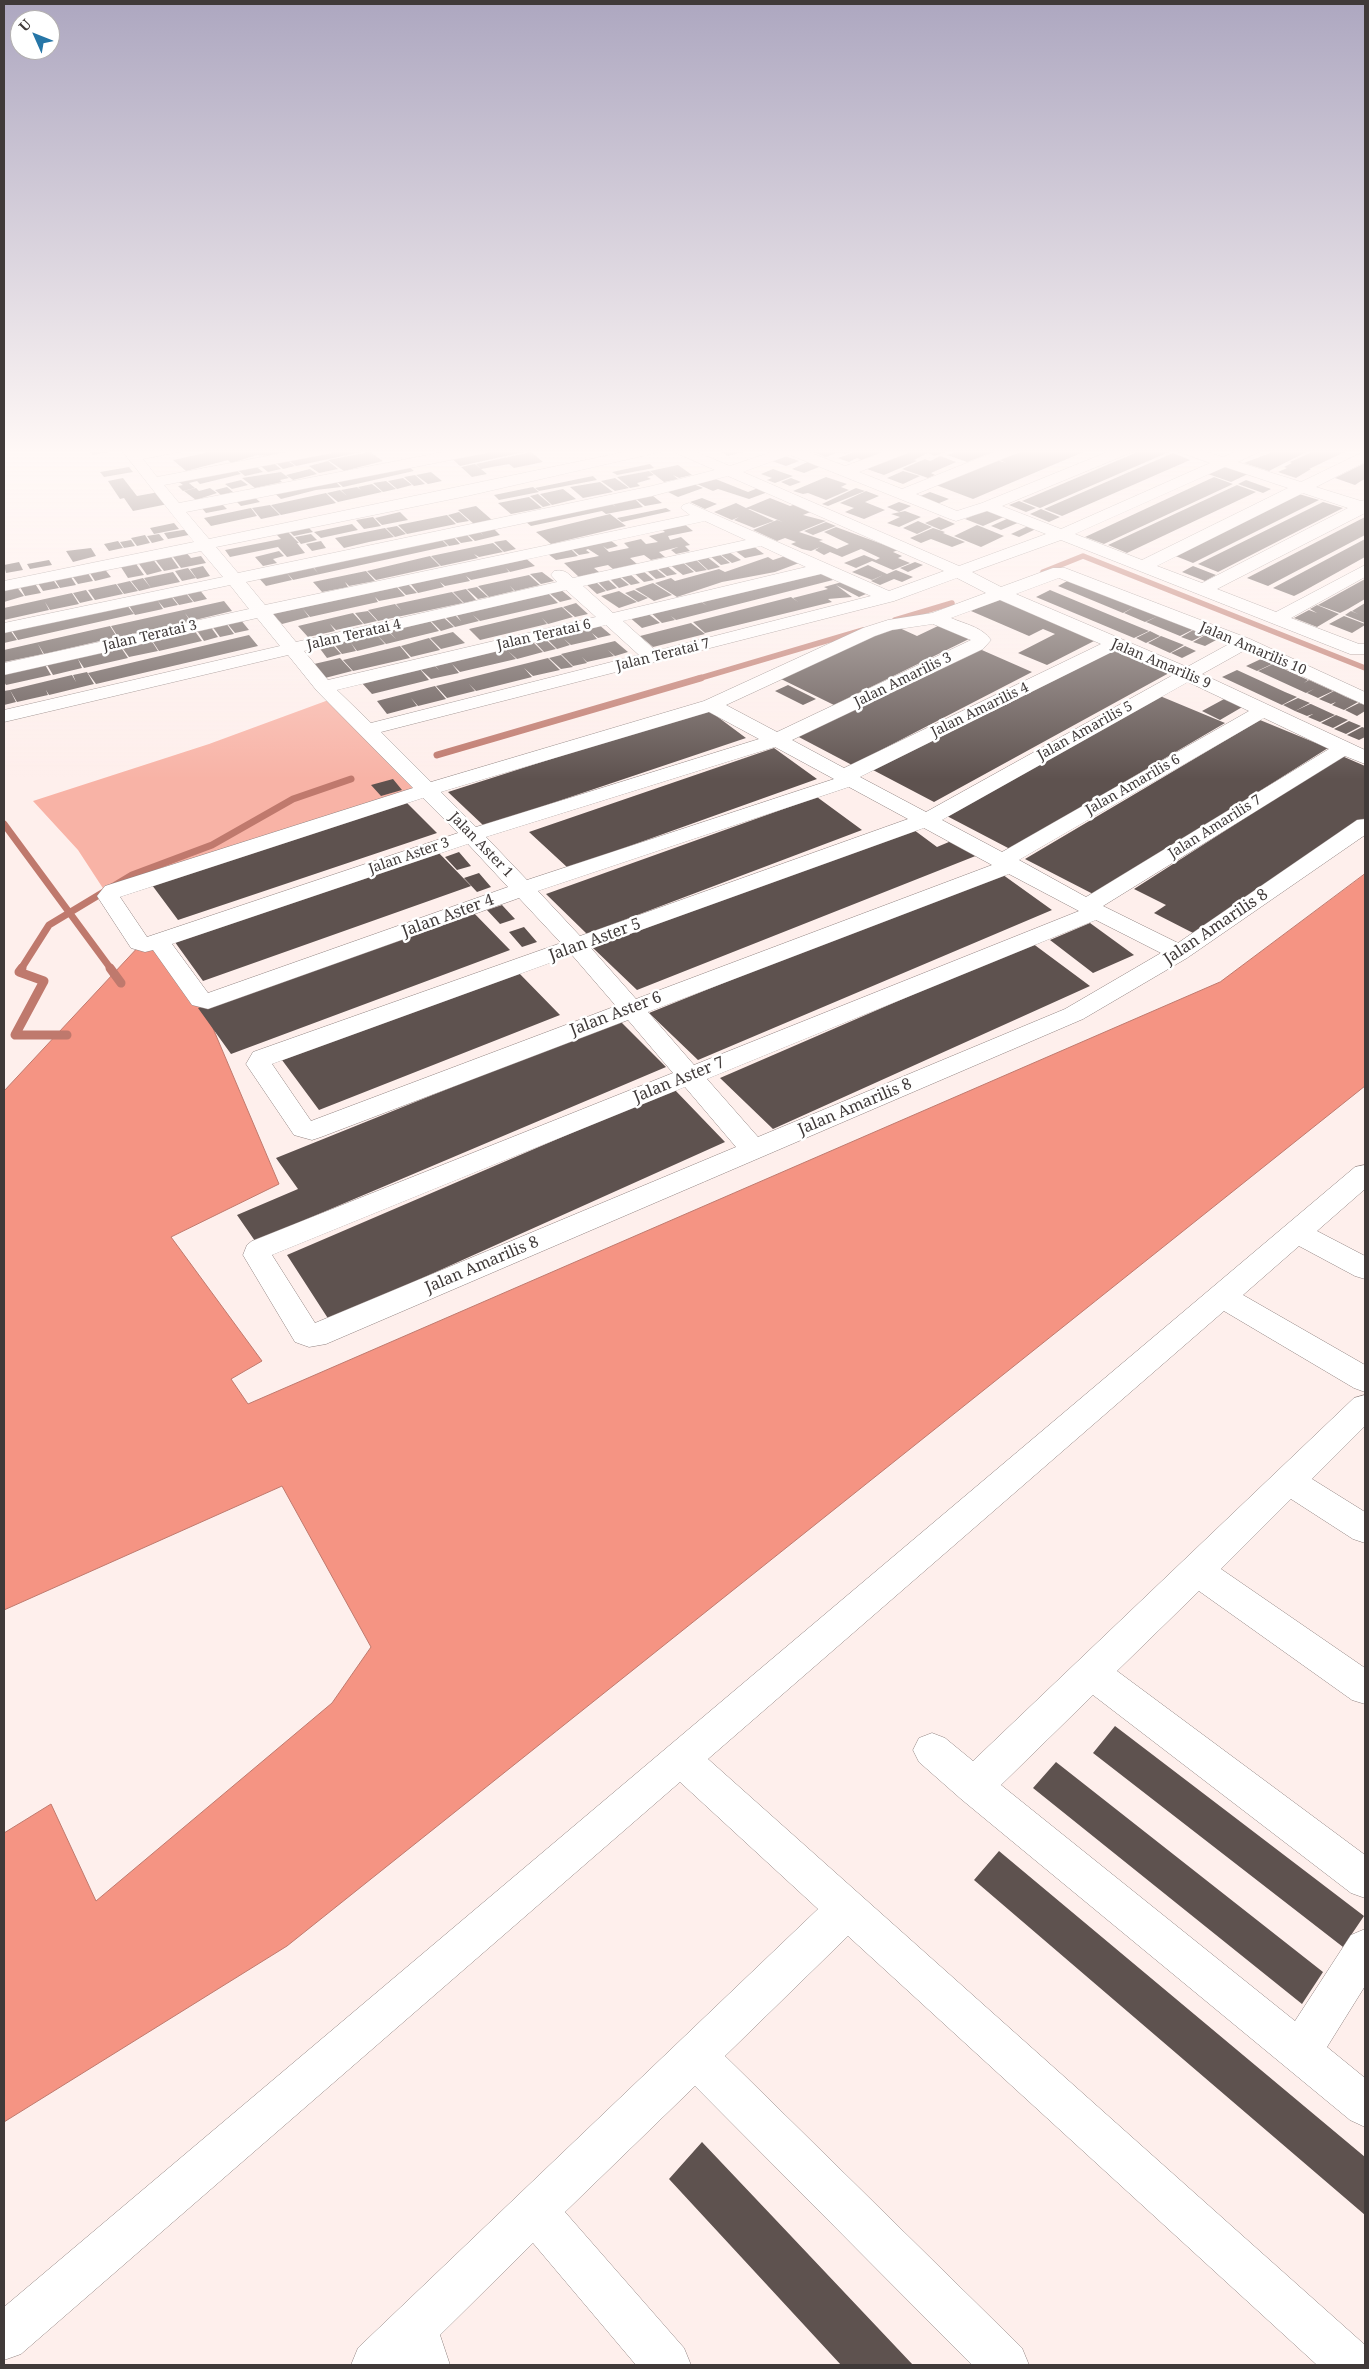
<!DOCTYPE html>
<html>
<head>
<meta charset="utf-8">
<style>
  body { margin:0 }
  #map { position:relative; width:1369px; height:2369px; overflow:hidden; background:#feefec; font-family:"Noto Serif",serif }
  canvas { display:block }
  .frame { position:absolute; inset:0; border:5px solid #403a39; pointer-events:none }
  .north { position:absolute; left:10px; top:10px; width:50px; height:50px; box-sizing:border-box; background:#fff; border:1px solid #b3b0b0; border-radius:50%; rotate:314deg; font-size:14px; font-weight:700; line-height:20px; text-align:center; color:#403a39 }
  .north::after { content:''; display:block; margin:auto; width:18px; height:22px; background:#2676a7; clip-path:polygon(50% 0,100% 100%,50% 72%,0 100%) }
</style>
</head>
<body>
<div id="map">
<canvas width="1369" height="2369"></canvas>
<div class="frame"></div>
<div class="north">U</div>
</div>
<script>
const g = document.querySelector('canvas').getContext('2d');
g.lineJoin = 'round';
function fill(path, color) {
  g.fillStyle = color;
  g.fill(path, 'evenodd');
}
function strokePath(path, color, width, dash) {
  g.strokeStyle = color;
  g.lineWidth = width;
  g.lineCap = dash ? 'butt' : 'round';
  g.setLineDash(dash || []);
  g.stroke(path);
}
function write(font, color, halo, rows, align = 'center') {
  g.font = font + ' "Noto Serif",serif';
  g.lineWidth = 5;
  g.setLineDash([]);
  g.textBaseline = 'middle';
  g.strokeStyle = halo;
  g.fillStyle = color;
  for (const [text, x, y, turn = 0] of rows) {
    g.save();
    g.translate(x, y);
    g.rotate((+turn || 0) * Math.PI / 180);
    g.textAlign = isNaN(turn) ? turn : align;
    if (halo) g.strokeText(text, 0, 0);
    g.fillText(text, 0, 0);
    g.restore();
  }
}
fill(new Path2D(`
  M334,698L427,790L108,896L78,850L33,801L209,744Z`), '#f8b3a6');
const water = new Path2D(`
  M1365,874V1086L287,1946L4,2122V1833L51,1804L96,1901L332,1703L371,1647L282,1486L4,1610V1091L141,944L158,941L201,1000L279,1184L171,1237L262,1361L231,1379L248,1404L1220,982Z`);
fill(water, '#f59483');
strokePath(water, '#bf796d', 1);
strokePath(new Path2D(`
  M1043,572L1083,556L1365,668
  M895,620L952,603
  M697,679L863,630`), '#bf796d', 5.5);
strokePath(new Path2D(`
  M437,755L701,678
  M4,824L111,969
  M21,969L49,925L132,875L212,845L293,799L351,779`), '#bf796d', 7);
strokePath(new Path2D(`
  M22,968L19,972L44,981L15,1035H67
  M110,968L121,983`), '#bf796d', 9);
fill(new Path2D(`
  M87,448H123L124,449L93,455Z
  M227,448L234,449H304L271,456L257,455L231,463L228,460L186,471L173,460Z
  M341,448H362L366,451L296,466L288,460Z
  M494,448L538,449L460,466L449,456Z
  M714,448H747L751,450L728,456Z
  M809,448H860L845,454L840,452L826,457L805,449Z
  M865,448H886L877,452L883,454L864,461L857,458L849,462L838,458Z
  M913,448H956L935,456L928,453L914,460L917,461L884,475L864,468L918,450Z
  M967,448H998L1001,449L967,462L947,455Z
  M1027,448H1093L1034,473L1026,470L1034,473L973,499L936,485L997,460L1006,463L998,459Z
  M1147,448L1169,452L1040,508L1022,501Z
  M1283,448H1314L1269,471L1244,463Z
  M1321,448H1353L1309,469H1311L1296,478L1278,472L1287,468L1284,467L1292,463L1290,462Z
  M370,452L383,461L344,471L328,460Z
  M531,452L543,462L514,468L509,464L481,469L476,464Z
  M1173,453L1190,460L1062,516L1044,509Z
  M782,455L799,461L786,466L769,460Z
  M940,456L956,462L931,473L935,475L928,478L902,469L925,459L930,461Z
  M285,459L295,466L283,469L275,462Z
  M812,460L824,465L804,473L792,469Z
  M271,461L281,469L268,472L258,464Z
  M328,461L338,469L319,473L309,466Z
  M1365,463V479L1361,481L1355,485L1335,478Z
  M253,464L263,472L245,476L235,468Z
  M475,464L487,474L472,477L461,467Z
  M650,464L654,468L617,475L612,472Z
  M407,465L414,471L343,487L334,479Z
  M678,465L692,475L679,478L673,475L678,479L664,482L650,471Z
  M1226,465L1250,473L1231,482L1208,474Z
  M129,467L133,472L104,477L100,472Z
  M235,469L241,474L200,484L197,481L189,483L195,488L183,491L178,486L183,485L176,480Z
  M310,469L317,474L293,480L286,475Z
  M773,469L784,473L793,476L775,483L767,480L772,478L761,474Z
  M649,471L654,475L647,477L651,479L637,483L640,486L630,488L617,477Z
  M903,471L920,476L903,484L887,478Z
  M281,472L289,478L280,480L282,482L255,488L242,478Z
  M431,472L442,481L428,484L416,475Z
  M415,475L425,484L414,486L404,477Z
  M593,476L597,480L539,491L535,488Z
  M826,477L847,484L841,487L849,490L826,500L808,493L803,494L793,491Z
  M1214,477L1233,484L1104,544L1085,537Z
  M123,478L137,496L159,492L168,504L133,511L124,498L120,499L108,481Z
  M403,478L412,485L397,489L388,481Z
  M615,478L629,488L615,491L601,481Z
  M713,478L748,492L758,488L768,492L749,499L718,489L713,491L697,484Z
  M791,478L801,482L790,486L781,482Z
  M333,479L341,487L316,490L281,499L273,492Z
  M241,480L248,485L232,489L225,484Z
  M1246,480L1271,489L1263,493L1238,484Z
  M386,481L396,489L383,492L373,483Z
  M600,482L613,492L583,498L570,487Z
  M691,483L703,488L678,497L666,491Z
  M372,484L382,492L338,502L327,493L340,490L347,496L341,490L357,487L361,490L358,487Z
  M1237,485L1256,492L1127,553L1108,545Z
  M227,487L233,492L221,495L215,490Z
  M533,487L539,492L499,500L494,495Z
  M196,488L199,491L210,488L217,493L196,500L184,491Z
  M856,488L865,491L828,506L822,504Z
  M563,489L576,499L552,505L540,494Z
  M866,491L879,496L865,502L885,510L864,519L845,512L854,508L840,503Z
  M930,492L949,499L937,504L918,497Z
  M326,493L336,503L281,515L271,505Z
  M538,494L551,505L543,507L530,496Z
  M1299,494L1319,500L1193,563L1173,555Z
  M252,495L260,502L241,506L234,499Z
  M653,496L662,503L645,506L636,499Z
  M529,497L542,508L511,514L498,503Z
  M634,498L643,507L606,514L602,511L531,526L526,522L612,504L616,507L613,504Z
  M702,498L717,504L705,509L690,502Z
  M770,498L790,506L796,504L813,511L803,515L826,521L799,532L823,540L819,541L837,549L849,544L824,532L836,527L898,550L893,552L902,556L898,558L910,563L893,570L872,561L856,568L844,563L864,555L876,560L880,558L861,549L842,557L830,552L824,555L815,550L820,547L811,551L802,549L791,544L796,542L785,538L777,541L753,530L777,520L783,522L750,509H748L774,521L754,528L734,520L739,517L732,520L714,512L736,503L746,508Z
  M1019,501L1036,508L1026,512L1009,505Z
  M220,502L227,509L206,513L200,506Z
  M899,502L911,506L899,512L887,507Z
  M1323,502L1343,508L1218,572L1198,564Z
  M270,505L280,515L261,519L252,508Z
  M476,506L492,520L474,524L458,510Z
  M251,508L257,516L211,526L204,518Z
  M666,508L671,511L622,522L617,518Z
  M988,509L1006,516L983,526L965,519Z
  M1041,509L1060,517L1049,522L1030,514Z
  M905,511L921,517L899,527L887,523L900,517L891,514Z
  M400,512L408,520L382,525L375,518Z
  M459,512L469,521L457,523L448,515Z
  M610,514L626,526L551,544L536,532Z
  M447,515L456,524L407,534L398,525Z
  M373,517L381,526L364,529L356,520Z
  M939,517L955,524L941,530L925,523Z
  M1365,517V535L1268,586L1247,578Z
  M1009,518L1020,522L1001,530L991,526Z
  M918,521L932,527L917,534L903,528Z
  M826,522L836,526L813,535L804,531Z
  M174,523L179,529L154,534L150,528Z
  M683,523L693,531L668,536L670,540L681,537L690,545L685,546L690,551L676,554L671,550L678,547L659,552L665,557L651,560L644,555L630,558L637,564L613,569L608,565L594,568L599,572L579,577L564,563L599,556L588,549L586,550L590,553L579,555L572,549L610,540L618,546L607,549L603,546L609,552L629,548L624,543L641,539L646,544L634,546L658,542L649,536L665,532L659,527Z
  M352,524L358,530L321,538L314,532Z
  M977,525L1004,536L981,547L954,536Z
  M307,526L313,532L294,536L288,530Z
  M397,526L406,534L395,537L386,528Z
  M491,526L500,535L475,541L465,532L477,529L483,535L478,529Z
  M1028,526L1036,529L1019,537L1011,534Z
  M385,528L394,537L369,542L365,538L369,542L344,548L335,538Z
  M933,528L945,532L943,533L965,542L952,547L931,539L921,543L910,538Z
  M189,529L194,534L168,539L164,533Z
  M286,530L299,543H297L305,553L287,557L278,547L230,557L225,550L281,539L274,532Z
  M464,532L473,541L461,543L452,534Z
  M159,534L164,540L152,543L147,536Z
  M311,534L317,540L301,544L295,537Z
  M451,534L460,544L449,546L440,537Z
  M145,535L150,543L137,546L131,538Z
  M439,537L448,546L293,580L287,573L292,580L266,586L257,576L310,564L318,573L311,564Z
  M1365,539V557L1302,592L1294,596L1273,588Z
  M131,540L135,546L124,548L120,542Z
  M506,540L516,549L504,552L494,542Z
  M118,541L123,548L109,551L104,544Z
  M321,541L326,548L312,551L306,544Z
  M493,543L503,552L479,557L474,554L478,558L441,566L431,556Z
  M753,546L764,554L745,558L734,550Z
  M91,548L96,556L73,562L66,551Z
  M571,549L578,556L556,560L548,554Z
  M185,551L191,558L201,556L206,563L181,568L171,554Z
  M279,551L284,556L273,559L277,563L263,566L255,557Z
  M729,552L741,560L732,563L720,554Z
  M169,554L179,568L164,571L154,558Z
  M719,554L730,563L721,565L710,556Z
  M430,556L440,566L376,580L367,571Z
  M706,556L720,567L708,570L695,558Z
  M785,556L799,563L775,572L722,582L677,597L655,583L671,578L675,581L719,569L725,572L768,557L773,560Z
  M524,557L535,566L510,572L506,568L509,572L471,580L466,576L470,581L445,586L440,582L444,587L418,593L409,582Z
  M152,558L162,571L147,575L137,561Z
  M694,558L707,570L696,572L682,561Z
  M49,560L52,565L30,569L27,564Z
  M134,561L144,575L128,578L119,564Z
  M681,561L694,572L683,575L669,564Z
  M19,562L23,570L6,573L4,565Z
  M915,562L923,565L908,572L900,568Z
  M666,565L677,574L667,576L656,567Z
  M868,565L887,574L896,570L913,577L902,582L894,579L880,585L871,581L883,575L872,580L852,572Z
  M203,566L210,576L197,579L190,569Z
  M1193,566L1216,575L1205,581L1182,572Z
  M103,567L111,577L95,581L88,570Z
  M188,568L196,578L182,581L175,571Z
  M655,568L666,577L656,579L646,570Z
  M86,570L93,581L78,584L70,573Z
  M366,571L375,581L349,586L345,582L348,587L322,592L313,582Z
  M643,571L654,580L644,582L634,573Z
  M819,571L833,580L676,620L671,616L675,620L662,623L650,612L699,600L707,606L700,600Z
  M173,572L180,582L151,588L144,578Z
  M542,572L554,581L541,584L530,574Z
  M69,574L76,585L60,588L53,577Z
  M630,574L640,583L631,585L620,576Z
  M529,575L540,585L515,591L510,586L514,591L489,597L478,586Z
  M618,576L629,585L619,588L609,578Z
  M51,577L59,588L43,591L36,580Z
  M143,578L151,588L139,591L131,581Z
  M607,579L617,588L607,591L597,581Z
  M1071,579L1194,629L1180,636L1146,622L1158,616L1145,622L1124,613L1134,607L1123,613L1058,586Z
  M1365,579V599L1348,609L1340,613L1318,605Z
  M849,580L873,591L859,597L836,585L852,597L828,599L824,596L832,602L705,633L693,622L791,597L798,602L793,598L828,589L824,587Z
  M130,581L138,591L124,594L117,584Z
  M34,582L41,593L25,596L19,585Z
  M596,582L606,591L597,594L586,584Z
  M407,583L417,593L406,595L396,585Z
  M653,583L672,595L654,601L635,589Z
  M116,584L123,594L95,600L88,590Z
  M395,585L405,596L379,601L375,597L378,602L337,611L331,603L337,611L310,617L303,609L309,617L282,624L272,613Z
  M16,586L24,596L4,602V588Z
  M477,587L488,597L478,599L467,589Z
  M199,589L207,599L194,602L186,592Z
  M466,589L476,600L464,603L453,592Z
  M560,589L572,599L560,602L548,592Z
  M86,590L93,600L80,603L73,593Z
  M634,590L648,598L638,602L625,593Z
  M1050,590L1115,617L1103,623L1115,617L1149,631L1134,638L1036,597Z
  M619,591L637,602L619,608L601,596Z
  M185,592L193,602L179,605L171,595Z
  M452,592L463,603L378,621L368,610L395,604L401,610L396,604Z
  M547,592L558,603L480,621L473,615L479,621L455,627L444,616L454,614L461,621L456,614Z
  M72,593L79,604L50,610L45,602L49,610L4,620V608Z
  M170,595L178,605L164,608L158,601L163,609L135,615L128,604Z
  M998,598L1096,640L1047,665L1018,653L1055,634L1043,629L1029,636L971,611Z
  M224,601L232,611L191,621L185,613L190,621L118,637L111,626Z
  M576,603L588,614L575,617L563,607Z
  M1365,603V623L1345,615L1351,611L1358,614L1352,611Z
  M126,604L134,614L18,640L11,629Z
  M1317,605L1339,614L1317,627L1294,618L1309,610L1317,613L1310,609Z
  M562,607L573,617L548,624L542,618L547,624L480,640L469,629Z
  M368,611L377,621L364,624L355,613Z
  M646,612L660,623L642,628L628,616Z
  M353,613L363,624L336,630L330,624L335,631L308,637L298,626Z
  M1344,616L1365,624V625L1352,633L1329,624Z
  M443,617L454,627L441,631L431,621Z
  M240,619L249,630L235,633L226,622Z
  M429,620L439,631L386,644L375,633L387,630L396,639L388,630Z
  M226,623L234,634L220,637L212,626Z
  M691,623L705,634L653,647L640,636Z
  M598,624L611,635L598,638L592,633L597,639L571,645L564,639L570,645L557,649L545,637Z
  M893,625L917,636L938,626L969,639L834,705L779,678Z
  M110,626L117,637L44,654L38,644L43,654L4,662V650Z
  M210,626L218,637L204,641L196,629Z
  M1195,629L1206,634L1192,641L1181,637Z
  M10,630L17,640L4,643V631Z
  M194,630L202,641L159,651L151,639Z
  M1150,631L1160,636L1146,643L1136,638Z
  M453,632L465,643L441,649L430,638Z
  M375,633L385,644L357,651L351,643L356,651L342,654L333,643Z
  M1207,634L1218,639L1205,646L1193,642Z
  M249,635L258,646L96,684L88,673Z
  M1161,636L1184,645L1170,653L1148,643Z
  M429,638L440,650L411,657L401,646Z
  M544,638L556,649L544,652L533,640Z
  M151,640L158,651L129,657L121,646L136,643L139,648L136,643Z
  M532,641L543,652L517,659L508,651L516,659L460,672L452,664L459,673L431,679L419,668L433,664L439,670L434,664Z
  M615,641L628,652L615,656L608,650L614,656L587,662L582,657L587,663L573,666L561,654Z
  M331,643L341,654L327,658L318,646Z
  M120,646L128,658L84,668L78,659L82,668L53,675L46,663Z
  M400,646L410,658L353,671L343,660Z
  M1185,646L1196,651L1182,658L1171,653Z
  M975,647L1032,672L852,765L795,735Z
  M1109,648L1169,673L934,802L873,770Z
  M561,655L573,667L561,669L549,658Z
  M340,658L352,671L325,678L314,664Z
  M548,658L560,670L533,676L524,668L532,677L476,691L469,684L475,691L447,698L436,686Z
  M1261,659L1272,664L1257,671L1246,666Z
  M44,663L51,675L6,685L4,682V672Z
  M1273,664L1308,680L1304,683L1309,680L1333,691L1318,698L1307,693L1314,689L1306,693L1258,671Z
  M419,668L429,680L372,694L361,682Z
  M1237,670L1285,692L1280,695L1285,692L1297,697L1282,705L1222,677Z
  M87,672L94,684L49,695L46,690L48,695L17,702L10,690L72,675L76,682L73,675Z
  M788,685L816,699L803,705L775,691Z
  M435,686L446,699L418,706L411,698L417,706L387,714L377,701Z
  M10,690L16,702L4,705V691Z
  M1334,691L1346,697L1358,702L1344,710L1332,705L1336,702L1331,704L1319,699Z
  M1160,696L1225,723L1010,849L945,815Z
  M1226,698L1244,706L1220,720L1202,711Z
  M1298,698L1310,703L1295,711L1283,705Z
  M1359,703L1365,705V711L1357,716L1345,710Z
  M1310,704H1311L1335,715L1320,722L1308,717L1313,714L1307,716L1295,711Z
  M707,709L746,738L484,826L448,792Z
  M1336,715L1348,720L1333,728L1321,723Z
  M1260,720L1328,748L1095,895L1025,859Z
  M1349,721L1361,726L1346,734L1334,729Z
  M1362,727L1365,728V737L1359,740L1347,735Z
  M774,748L817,779L568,868L529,832Z
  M1342,756L1365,766V820L1197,935L1154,913L1166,905L1134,889Z
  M393,779L402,790L381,796L371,785Z
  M817,797L862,830L587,934L546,894Z
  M403,799L437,833L178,920L149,881Z
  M910,827L937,847L956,839L978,855L637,990L593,948Z
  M435,849L471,886L203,981L172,938Z
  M459,852L471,866L457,870L445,857Z
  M999,872L1052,910L698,1060L649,1013Z
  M479,873L491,887L477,892L464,878Z
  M502,905L515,919L500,924L487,910Z
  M471,910L510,950L231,1054L198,1008Z
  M1090,923L1134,955L1093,973L1050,940Z
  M524,927L537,942L522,947L509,932Z
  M1032,943L1090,986L773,1129L720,1078Z
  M517,971L560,1015L319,1110L282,1060Z
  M619,1020L666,1067L255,1241L237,1215L298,1189L276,1158Z
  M674,1089L725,1142L329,1320L287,1255Z
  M1115,1726L1364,1916L1343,1947L1093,1753Z
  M1056,1762L1323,1972L1302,2004L1033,1788Z
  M999,1851L1365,2157V2215L974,1880Z
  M702,2142L774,2218L913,2365H841L669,2179Z`), '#5e524f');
const minor = new Path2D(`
  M120,448H135L137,451L154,448H186L184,451L143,459L157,477L309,448H340L332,453L164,485L179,503L464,448H494L486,453L186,512L209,539L643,448H687L730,466L783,448H804L803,450L845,466L895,448H915L913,451L859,472L902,489L1004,448H1024L1022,451L916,494L957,511L982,503L1117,448H1137L1135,451L1002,506L1061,529L1210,463L1176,451L1174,448H1195L1223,457L1244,448H1263L1261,451L1238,462L1301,482L1365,451V462L1316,487L1361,501L1365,500V513L1217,589L1276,612L1365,565V577L1291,618L1359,644H1365V654H1350L1061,540L972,572L1001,587L1053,568H1065L1250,639L1365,692V705L1245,650L1202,674L1365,750V764L1345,756L1103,906L1178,943L1357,820L1365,819V835L1187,958L1083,1019L326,1344L309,1347L295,1342L243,1255L247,1245L252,1241L673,1073L628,1020L321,1137L312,1140L294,1135L246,1064L253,1052L561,943L519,898L208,1009L192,1005L153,950L145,952L131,948L97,896L105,886L413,788L317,691L288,655L4,722V710L280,646L257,618L4,675V663L249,609L230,585L4,633V623L223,577L201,551L4,591V581L194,542ZM669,450L715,470L652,486L238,573L216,547L467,496ZM790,455L950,519L956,521L987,511L1046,534L959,566L743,472ZM1225,467L1288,488L1142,560L1075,534ZM728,476L944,571L889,591L689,503L683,505L681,508L690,515L265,605L246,582L652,496ZM1303,493L1348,508L1202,583L1157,566ZM705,521L746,540L573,578C567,572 563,569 554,571L551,575L557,582L296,642L273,614ZM761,546L806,567L613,613L583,586ZM821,574L871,596L656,651L623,621ZM957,578L986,593L932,613L888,620L863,628L704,701L431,782L381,732L894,601ZM1059,578L1229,644L1187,667L1016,594ZM566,590L596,617L328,680L304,651ZM1000,600L1101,644L844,768L792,740L983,649L991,640C982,627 965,624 951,618ZM933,624L971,640L777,732L726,705L875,636L892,630ZM606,625L639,655L371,723L337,690ZM1116,650L1173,675L926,812L860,777ZM1188,682L1249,711L1002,852L942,820ZM709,712L759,739L476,827L441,792ZM1264,718L1329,749L1086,897L1019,860ZM775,747L834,779L527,880L486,837ZM849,787L908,819L580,936L538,891ZM423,798L458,833L147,937L120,897ZM924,828L992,865L636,999L591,948ZM468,844L508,887L208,993L172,944ZM1009,874L1079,911L694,1065L648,1012ZM1096,920L1161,953L1065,1009L758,1137L707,1079ZM572,955L616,1006L311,1121L272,1064ZM685,1087L736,1147L315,1323L272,1255Z
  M1365,1165V1189L1317,1231L1365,1256V1279L1355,1276L1299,1246L1243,1295L1365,1365V1392L1354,1388L1224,1311L708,1759L1365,2345V2365H1317L848,1936L725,2056L1022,2348L1029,2365H972L695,2086L565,2212L684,2348L691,2365H636L533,2243L440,2335L450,2365H351L358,2348L818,1909L680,1782L21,2354L4,2360V2307L1355,1167Z
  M1365,1395V1426L1312,1479L1365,1512V1543L1353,1539L1291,1499L1221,1569L1365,1668V1704L1352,1700L1199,1591L1117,1671L1365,1855V1898L1351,1893L1093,1695L1001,1785L1295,2021L1351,1935L1365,1929V1986L1327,2047L1365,2078V2127L1350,2120L961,1799L919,1762L913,1750L919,1738L932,1733L945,1738L973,1761L1354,1398Z`);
strokePath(minor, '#918381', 1);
fill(minor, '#fff');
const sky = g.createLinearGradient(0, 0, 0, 779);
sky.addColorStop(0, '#ada7c0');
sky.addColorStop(0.58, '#fff8f6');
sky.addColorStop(1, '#fff8f600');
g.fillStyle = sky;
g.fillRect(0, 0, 1369, 779);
write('14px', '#403a39', '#fff', [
  ["Jalan Teratai 4",354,635,-13],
  ["Jalan Teratai 6",544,635,-13],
  ["Jalan Teratai 3",150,636,-13],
  ["Jalan Amarilis 10",1253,649,23],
  ["Jalan Teratai 7",663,655,-14],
  ["Jalan Amarilis 9",1161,664,23],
  ["Jalan Amarilis 3",903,680,-26],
  ["Jalan Amarilis 4",980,710,-26],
  ["Jalan Amarilis 5",1085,731,-29],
  ["Jalan Amarilis 6",1133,785,-30],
  ["Jalan Amarilis 7",1215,827,-32],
  ["Jalan Aster 1",481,845,46],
  ["Jalan Aster 3",409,856,-19]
]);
write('16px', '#403a39', '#fff', [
  ["Jalan Aster 4",448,916,-20],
  ["Jalan Amarilis 8",1216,927,-34],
  ["Jalan Aster 5",595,940,-20],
  ["Jalan Aster 6",616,1014,-21],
  ["Jalan Aster 7",679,1080,-22],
  ["Jalan Amarilis 8",855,1107,-23],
  ["Jalan Amarilis 8",482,1265,-23]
]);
</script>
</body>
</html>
